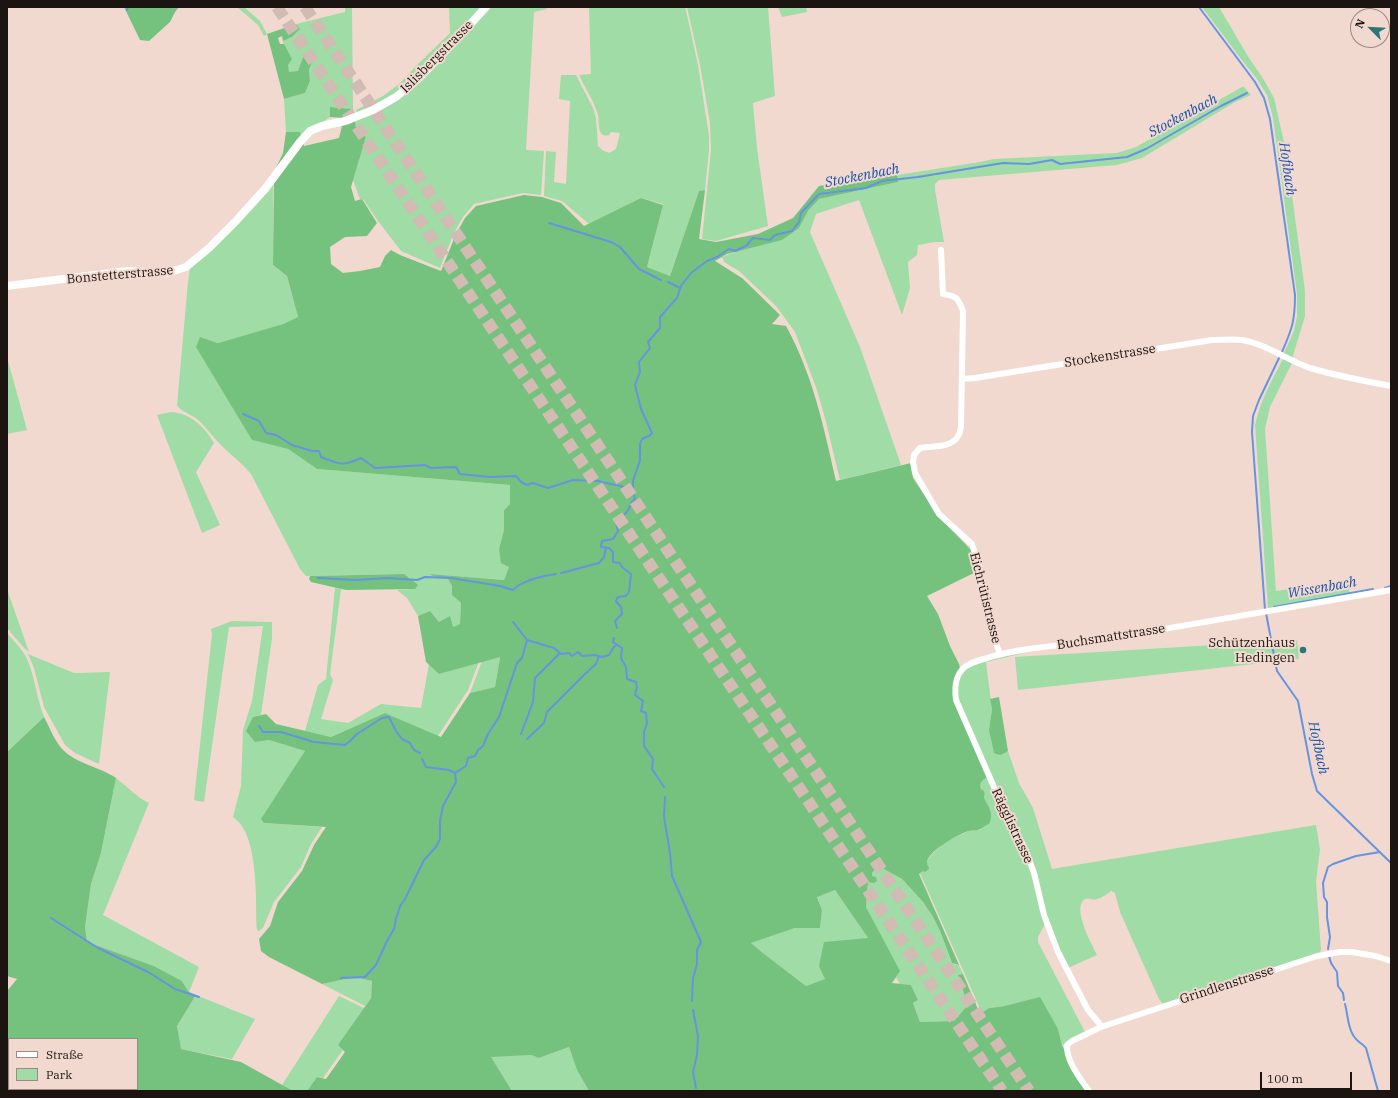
<!DOCTYPE html>
<html>
<head>
<meta charset="utf-8">
<style>
  body { margin:0 }
  #map { position:relative; width:1398px; height:1098px; overflow:hidden; background:#f1d9cf; font-family:"IBM Plex Serif",serif }
  canvas { display:block }
  .frame { position:absolute; inset:0; border:8px solid #1c1411; pointer-events:none }
  .legend { position:absolute; left:8px; top:1038px; width:130px; height:52px; box-sizing:border-box; background:#f1d9cf; border:1px solid #9c8a83; margin:0; padding:5px 7px; list-style:none; font-size:12px; color:#1c1411 }
  .legend li { display:flex; align-items:center; gap:8px; height:20px }
  .legend b { width:20px; border:1px solid #9c8a83 }
  .north { position:absolute; left:1350px; top:8px; width:40px; height:40px; box-sizing:border-box; background:#f1d9cf; border:1px solid #9c8a83; border-radius:50%; rotate:294deg; font-size:11px; font-weight:700; line-height:16px; text-align:center; color:#1c1411 }
  .north::after { content:''; display:block; margin:auto; width:14px; height:18px; background:#2c7679; clip-path:polygon(50% 0,100% 100%,50% 72%,0 100%) }
  .scale { position:absolute; left:1260px; top:1072px; width:92px; height:18px; box-sizing:border-box; border:2px solid #1c1411; border-top:0; padding-left:5px; font-size:12px; line-height:14px; white-space:nowrap; color:#1c1411; -webkit-text-stroke:3px #f1d9cf; paint-order:stroke }
</style>
</head>
<body>
<div id="map">
<canvas width="1398" height="1098"></canvas>
<div class="frame"></div>
<ul class="legend">
<li><b style="height:5px;background:#fff"></b>Straße</li>
<li><b style="height:11px;background:#a0dca5"></b>Park</li>
</ul>
<div class="north">N</div>
<div class="scale">100 m</div>
</div>
<script>
const g = document.querySelector('canvas').getContext('2d');
g.lineJoin = 'round';
function fill(path, color) {
  g.fillStyle = color;
  g.fill(path, 'evenodd');
}
function strokePath(path, color, width, dash) {
  g.strokeStyle = color;
  g.lineWidth = width;
  g.lineCap = dash ? 'butt' : 'round';
  g.setLineDash(dash || []);
  g.stroke(path);
}
function write(font, color, halo, rows, align = 'center') {
  g.font = font + ' "IBM Plex Serif",serif';
  g.lineWidth = 4;
  g.setLineDash([]);
  g.textBaseline = 'middle';
  g.strokeStyle = halo;
  g.fillStyle = color;
  for (const [text, x, y, turn = 0] of rows) {
    g.save();
    g.translate(x, y);
    g.rotate((+turn || 0) * Math.PI / 180);
    g.textAlign = isNaN(turn) ? turn : align;
    if (halo) g.strokeText(text, 0, 0);
    g.fillText(text, 0, 0);
    g.restore();
  }
}
fill(new Path2D(`
  M237,7H244L260,21L267,34L264,36L258,25Z
  M345,7H352L353,109L330,107V117L301,137L300,132H286L284,99L305,93L310,81L309,70L315,55L298,71L289,73L283,41L292,37L299,30L296,24L345,12Z
  M449,7H483L416,78L386,100L357,113L356,110L383,96L399,84L416,66L450,33Z
  M489,7H547V9L534,12L526,150L544,151L541,195L523,193L474,204L463,217L454,233L440,268L401,251L378,221L363,199H360L353,180L366,137L356,127L355,120L387,105Z
  M589,7H685L687,15L698,65L709,136V150L705,190L699,191L670,276L647,267L663,204L641,198L589,224L562,201L544,196L546,151L556,152L554,182L566,184L570,101L559,99L561,75H576L593,108L596,118L598,146L602,150L609,153L616,149L620,133L611,132L609,135C606,136 603,136 601,133C598,129 599,120 598,115C594,101 585,88 579,75L591,74Z
  M687,7H768L775,96L753,103L757,148L768,226L716,241L702,239L711,150L710,123L700,65Z
  M778,7H806L807,12L782,17Z
  M1202,7H1219L1249,58L1264,80L1274,98L1286,151L1305,291V316L1292,359L1283,355L1294,331L1297,316V294L1273,118L1267,95L1257,79L1241,59Z
  M1242,87H1244L1251,95L1235,102L1142,158L1117,165L939,180L935,184V190L944,242H935L918,245L917,255L908,262L910,288L902,315L859,200L816,214L810,232L860,347L901,465L840,480L825,418L817,390L795,332L776,306L739,271L724,262L722,257L799,228L808,211L819,199L898,182L897,175L980,162L994,159L1117,153L1136,147Z
  M273,183V265L287,276L298,317L283,324L218,343L200,337L252,440L288,449L317,469L510,485V504L504,510V530L499,549L509,567L504,580L431,574L433,576L448,579L452,586V595L461,603L460,624L453,628L439,622L430,611L418,616L407,598L397,590L415,589L404,574L306,576L300,569L251,474C241,462 231,455 220,444C212,436 206,427 197,419C191,414 181,412 177,405L188,282L190,268Z
  M7,357L27,430L7,434Z
  M1283,359L1292,363L1270,407L1265,429L1276,591L1347,581L1350,595L1268,609L1255,425C1260,401 1272,380 1283,359Z
  M171,412C190,413 205,427 214,443L196,472L220,525L202,533L157,415Z
  M335,588L341,589L330,674L333,680L321,719L348,723L381,704L421,708L429,664L439,674L479,662L468,690L438,736L385,713L331,737L305,731L318,685L326,679Z
  M7,589L29,652L24,648L7,628Z
  M232,621L272,622V639L261,715L253,717L255,742L269,740L305,751L264,823L322,827L311,844L301,867L274,902L263,928L259,931L257,930C255,900 260,835 233,817L241,786L243,730L252,701L263,626L229,627L204,802L194,800L212,634L211,629Z
  M7,633C13,640 20,647 25,655C35,674 36,697 44,717L7,752Z
  M1297,640L1299,659L1018,690L1015,657Z
  M1024,652V653L986,662L992,709L989,730L1003,755L1008,751L1019,783L1033,808L1052,869L1316,825L1320,849L1316,882L1321,950L1319,954L1167,1004L1162,1003L1159,999L1120,912L1115,893L1111,891C1107,894 1102,898 1097,899C1093,901 1089,897 1085,899C1071,907 1092,945 1097,955L1068,968L1049,927L1034,870L957,699C958,692 958,684 960,677C965,660 1009,655 1024,652Z
  M28,654L74,673H80L110,672L99,764L75,753L65,745L44,707L34,668Z
  M500,656L495,687L470,693L482,661Z
  M988,777L1018,838L1034,881L1045,924L1038,937V942L1086,1034L1062,1045L1058,1029L1005,1006L989,1008L982,1013L920,873L923,871L928,859L936,850L948,840L969,831L980,830L984,826L987,803L984,798L980,784L982,780Z
  M116,778L140,798L149,803L103,915L199,967L189,992L182,981L154,966L87,942L85,927L91,884L101,853Z
  M880,867L902,879L923,902L933,917L940,931L951,961L953,964L959,965L963,974L958,975L969,1005L954,1021L920,1022L913,1003L918,1000L911,985L900,984L896,977L899,971L866,907L868,882L872,876V873Z
  M835,890L868,938L826,979L806,986L763,953L751,943L795,928H820L822,910L817,896Z
  M355,977L372,981L371,998L365,1006L322,984Z
  M196,995L255,1019L232,1059L180,1049L177,1026Z
  M339,996L364,1008L339,1045L343,1050L323,1078L317,1077L307,1091H293L282,1085Z
  M569,1047L577,1070L589,1091H512L490,1056L531,1055L539,1058Z`), '#a0dca5');
fill(new Path2D(`
  M124,7H179L175,12L170,22L149,41L140,40Z
  M296,24L300,29L292,37L283,41L282,36L278,38L280,44H284L292,59L288,65L289,72L298,71L304,55H315L309,70L310,81L305,93L284,99L267,34Z
  M330,107L353,109L356,127L366,137L351,187L355,201L362,199L377,223L367,236L345,237L330,247L331,264L343,273L360,271L380,267L385,256L391,250L400,255L441,271L456,234L465,218L476,206L524,195L542,197L561,203L584,226L641,198L663,205L647,267L670,276L699,191L705,190L699,239L716,242L758,234L793,218L819,186L897,173L898,182L819,199L808,211L799,228L782,240L727,254L715,261L742,278L780,315L772,324L786,326C813,375 824,428 836,481L911,463L913,478L939,517L972,551L978,571L927,596L938,614L950,646L959,664L960,668L954,700L988,777C982,780 979,782 981,789C985,791 985,793 984,798C989,807 994,814 989,824C985,825 982,829 978,830C975,831 972,830 969,831C960,833 926,852 927,863C927,865 929,867 929,869L925,872L923,871L919,874L959,965L952,963L940,931L933,917L923,902L902,879L880,867L876,861L872,862L875,870L872,873V876L876,877L877,881L874,883L868,882L866,907L900,971L892,983L911,985L918,1000L913,1003L920,1022L954,1021L968,1005L958,975L963,974L980,1014L989,1008L1005,1006L1040,997L1058,1029L1062,1045L1078,1080L1086,1091H589L577,1070L569,1047L539,1058L531,1055L491,1057L512,1091H307L317,1077L326,1079L345,1052L338,1045L371,998L372,981L355,977L322,984L269,957L261,951L259,939L270,926L278,902L302,871L314,845L326,827L264,823L261,819L305,751L269,740L255,742L246,731L253,717L266,714L276,724L331,737L385,713L441,737L470,693L495,687L500,657L439,674L426,662L418,616L430,611L439,622L450,616L453,627L460,624L461,603L452,595V586L448,579L433,576L430,574L504,580L509,567L501,563L499,549L504,530V510L510,504V485L317,469L288,449L252,440L196,347L200,337L218,343L283,324L298,317L287,276L273,265L274,172L283,153L286,132H300L304,146L339,138L344,118L330,117ZM835,890L868,938L824,942L819,966L825,979L806,986L763,953L751,943L795,928H820L822,910L817,897Z
  M404,574L418,585L415,589L346,590L311,582L309,579L310,576Z
  M999,697L1008,751C1003,755 1000,756 994,753L989,730L992,709L990,699Z
  M44,717C49,726 53,737 59,745C71,763 99,766 116,778L101,853L91,884L85,927L87,942L154,966L182,981L189,992L196,995L177,1026L181,1049L241,1062L293,1091H7V991L17,979L7,976V752ZM9,1039H137V1089H9Z`), '#75c27e');
strokePath(new Path2D(`
  M1199,7L1255,82L1264,98L1270,119L1295,295C1295,321 1292,329 1282,352
  M127,10L128,7
  M549,223L611,242L620,247L639,269L661,280
  M668,282L680,288
  M243,414L259,421L266,433L276,435L292,445L312,451H319L321,457C340,464 342,467 361,458L375,468L425,465L431,468L456,467L460,474L490,477L516,476L521,482L527,485L533,483L548,488L573,480L598,481L620,486L633,491
  M561,573L599,563L604,557L606,548
  M318,578L356,580L388,578L417,580L425,577L451,578L500,586L513,590C523,580 542,576 556,574
  M1385,588L1391,586
  M1274,607L1373,589
  M1265,610L1252,432L1253,416L1259,400L1279,358
  M1266,613L1277,671L1298,701L1312,774L1317,791L1391,863
  M513,622L527,640L554,648L561,654L569,653L572,656L578,652L582,656L595,655L602,657L609,655L613,648L616,645
  M617,628L615,621L622,614L621,607L616,601L618,597L626,596L629,592L631,574L622,567L620,563L613,562V552L609,548L601,547L602,541L613,539L618,531C617,528 616,525 617,522C618,518 623,516 626,513C630,508 630,503 635,499L633,492V481L640,460V444L642,439L649,436L652,433L641,409L635,385L640,372L639,362L650,348L648,342L660,328V317L677,298L681,286L691,273L707,261L717,257L729,249L735,251L746,246L753,238L770,240L775,235L792,231L799,222L801,213L819,194L866,188L882,181L918,177L1003,163L1029,164L1052,160L1060,164L1127,157L1146,149L1221,106L1247,93
  M614,638L613,642L622,648L621,658L626,667L627,679L636,682L637,687L635,695L643,701L641,711L646,713L647,723L644,732V746L653,759L652,769L664,787
  M259,726L263,732H281L314,742L345,745L349,742L357,734L382,718L389,717L396,731L402,739L410,743L414,750L420,753
  M521,734L533,702L535,678L560,653
  M527,739L544,723L547,712L585,674L596,664L599,656
  M422,759L426,767L449,770L455,773
  M665,797L664,817L670,853L672,876L701,942L697,950V964L693,978L692,1001
  M51,918L98,948L148,972L175,989L199,997
  M1328,949L1330,937L1327,917V902L1324,897L1323,883L1328,867L1333,864L1356,856L1380,852
  M1329,956L1331,963L1337,972L1338,986L1343,993L1344,1000
  M341,978L365,977L376,965L387,941L394,929L396,919L400,906L405,899L424,860L436,847L440,839V821L443,806L456,782L455,773L466,766L468,758L475,756L478,750L483,746L488,734L499,717L517,663L522,658L527,640
  M1345,1004C1348,1015 1348,1031 1356,1039C1359,1043 1362,1043 1366,1048L1378,1091
  M693,1010L698,1036L697,1055L693,1072L696,1088`), '#6694e0', 2);
strokePath(new Path2D(`
  M277,7L1002,1091
  M305,7L1029,1091`), '#d1bbb2', 12, [12, 6]);
strokePath(new Path2D(`
  M941,250L943,294C957,296 958,298 963,311L961,427C960,430 960,434 958,436C952,448 932,446 920,448L914,455L913,462L915,473L939,514L972,544L979,566L992,633L1000,654
  M962,379L975,378L1212,340C1222,340 1232,339 1242,340C1266,344 1287,360 1310,368C1337,376 1364,381 1391,386
  M1101,1027L1099,1023L1088,1010L1058,952L1044,915L1034,873L1026,851L997,794L956,700C954,686 956,670 970,664C975,661 982,660 987,658C1023,647 1061,646 1098,640C1196,624 1294,607 1391,590
  M1089,1091C1080,1078 1066,1061 1067,1045L1072,1041L1101,1027L1317,956L1340,952H1352L1375,956L1391,961`), '#fff', 6);
strokePath(new Path2D(`
  M7,286L127,271L167,273L186,267L209,248L235,222L265,189L300,142L310,131L322,126L345,121L373,110L396,97L417,80L438,59L486,7`), '#fff', 8);
for (const [x, y, r, color] of [
  [1303,650,4,"#2c7679"]
]) {
  const dot = new Path2D();
  dot.arc(x, y, r, 0, 2 * Math.PI);
  g.fillStyle = color;
  g.fill(dot);
  strokePath(dot, '#f1d9cf', 1.5);
}
write('13px', '#1c1411', '#f1d9cf', [
  ["Islisbergstrasse",437,57,-45],
  ["Bonstetterstrasse",120,275,-5],
  ["Stockenstrasse",1110,356,-9],
  ["Eichrütistrasse",985,598,76],
  ["Buchsmattstrasse",1111,637,-9],
  ["Rägglistrasse",1012,826,65],
  ["Grindlenstrasse",1227,985,-18]
]);
write('13px', '#1c1411', '#f1d9cf', [
  ["Schützenhaus",1295,643],
  ["Hedingen",1295,658]
], 'right');
write('italic 14px', '#1950a9', '#f1d9cf', [
  ["Stockenbach",1183,116,-28],
  ["Hofibach",1287,169,82],
  ["Stockenbach",862,176,-11],
  ["Wissenbach",1322,588,-10],
  ["Hofibach",1318,748,78]
]);
</script>
</body>
</html>
